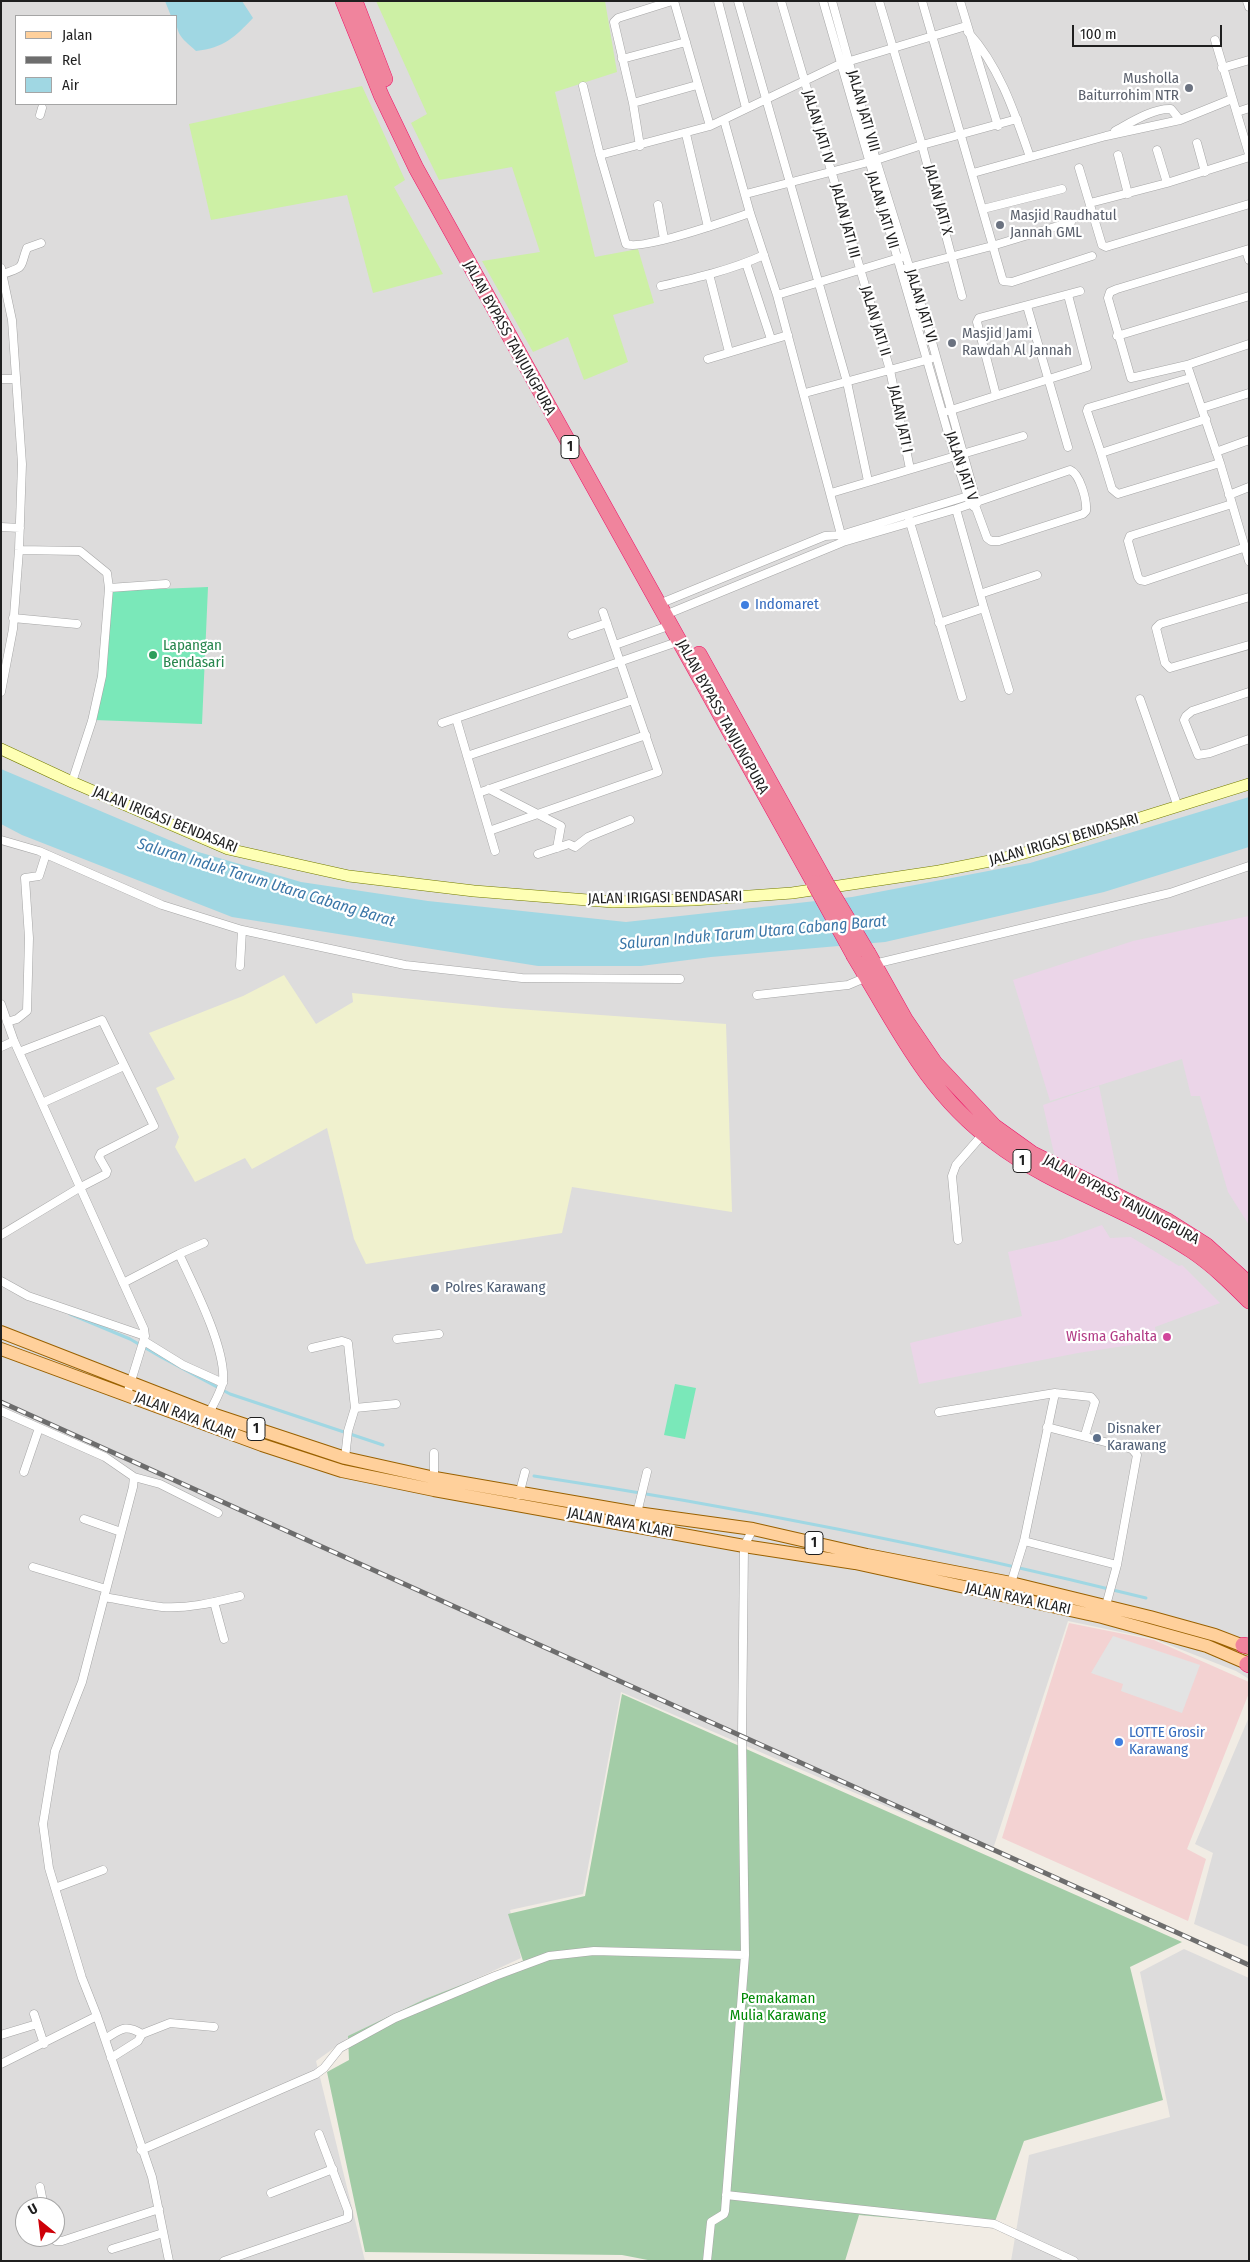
<!DOCTYPE html>
<html>
<head>
<meta charset="utf-8">
<style>
  body { margin:0 }
  #map { position:relative; width:1250px; height:2262px; overflow:hidden; background:#f1ece4; font-family:"Fira Sans Condensed",sans-serif }
  canvas { display:block }
  .frame { position:absolute; inset:0; border:2px solid #1f1f1f; pointer-events:none }
  .legend { position:absolute; left:15px; top:15px; width:162px; height:90px; box-sizing:border-box; background:#fff; border:1px solid #a5a5a5; margin:0; padding:6px 9px; list-style:none; font-size:15px; color:#1f1f1f }
  .legend li { display:flex; align-items:center; gap:10px; height:25px }
  .legend b { width:25px; border:1px solid #a5a5a5 }
  .north { position:absolute; left:15px; top:2197px; width:50px; height:50px; box-sizing:border-box; background:#fff; border:1px solid #a5a5a5; border-radius:50%; rotate:331deg; font-size:14px; font-weight:700; line-height:20px; text-align:center; color:#1f1f1f }
  .north::after { content:''; display:block; margin:auto; width:18px; height:22px; background:#ce0008; clip-path:polygon(50% 0,100% 100%,50% 72%,0 100%) }
  .scale { position:absolute; left:1072px; top:25px; width:150px; height:22px; box-sizing:border-box; border:2px solid #1f1f1f; border-top:0; padding-left:6px; font-size:15px; line-height:18px; white-space:nowrap; color:#1f1f1f; -webkit-text-stroke:4px #fff; paint-order:stroke }
</style>
</head>
<body>
<div id="map">
<canvas width="1250" height="2262"></canvas>
<div class="frame"></div>
<ul class="legend">
<li><b style="height:6px;background:#ffd09b"></b>Jalan</li>
<li><b style="height:6px;background:#6d6d6d"></b>Rel</li>
<li><b style="height:14px;background:#a0d7e3"></b>Air</li>
</ul>
<div class="north">U</div>
<div class="scale">100 m</div>
</div>
<script>
const g = document.querySelector('canvas').getContext('2d');
g.lineJoin = 'round';
function fill(path, color) {
  g.fillStyle = color;
  g.fill(path, 'evenodd');
}
function strokePath(path, color, width, dash) {
  g.strokeStyle = color;
  g.lineWidth = width;
  g.lineCap = dash ? 'butt' : 'round';
  g.setLineDash(dash || []);
  g.stroke(path);
}
function write(font, color, halo, rows, align = 'center') {
  g.font = font + ' "Fira Sans Condensed",sans-serif';
  g.lineWidth = 4.5;
  g.setLineDash([]);
  g.textBaseline = 'middle';
  g.strokeStyle = halo;
  g.fillStyle = color;
  for (const [text, x, y, turn = 0] of rows) {
    g.save();
    g.translate(x, y);
    g.rotate((+turn || 0) * Math.PI / 180);
    g.textAlign = isNaN(turn) ? turn : align;
    if (halo) g.strokeText(text, 0, 0);
    g.fillText(text, 0, 0);
    g.restore();
  }
}
fill(new Path2D(`
  M1,1H1249V1679L1236,1671L1154,1639L1068,1621L992,1852L621,1692L583,1894L510,1910L521,1958L348,2038L316,2061L365,2261H1ZM16,16H176V104H16ZM25,2207H55V2237H25Z
  M1249,1717V1947L1194,1924L1213,1853L1195,1844Z
  M1184,1949L1249,1978V2261H1011L1029,2155L1170,2117L1140,1972Z`), '#dddcdc');
fill(new Path2D(`
  M1069,1623L1154,1640L1249,1682V1693L1187,1849L1206,1859L1188,1921L1002,1838Z`), '#f3d2d2');
fill(new Path2D(`
  M1249,916V1225L1228,1192L1200,1096H1191L1182,1059L1050,1101L1013,980L1133,941Z
  M1099,1086L1120,1186L1055,1158L1043,1105Z
  M1102,1225L1110,1238L1131,1237L1179,1266L1182,1265L1220,1303L1155,1327L1157,1341L1078,1353L919,1384L910,1343L1022,1316L1008,1252L1060,1240Z`), '#ebd5e8');
fill(new Path2D(`
  M284,975L316,1024L353,1002L352,993L503,1008L726,1024L732,1212L572,1187L562,1233L366,1264L354,1239L327,1128L252,1169L245,1158L195,1182L175,1147L179,1137L156,1088L175,1079L149,1033L243,996Z`), '#f0f1ce');
fill(new Path2D(`
  M376,1H605L617,72L555,92L595,257L638,249L654,303L613,315L628,362L584,380L568,337L533,352L482,261L540,252L512,167L439,180L411,123L427,114Z
  M362,86L405,180L394,187L443,274L373,293L347,195L211,220L189,124Z`), '#cdf0a5');
fill(new Path2D(`
  M622,1694L1182,1942L1130,1967L1163,2100L1024,2141L993,2227L859,2215L845,2261H653L622,2255L365,2252L327,2072L349,2060L348,2036L425,1999L523,1961L508,1914L585,1896Z`), '#a3cca7');
fill(new Path2D(`
  M208,587L202,724L94,720L109,591Z
  M675,1384L696,1388L685,1439L664,1435Z`), '#7ae8b9');
fill(new Path2D(`
  M1113,1636L1200,1665L1182,1713L1121,1691L1123,1684L1091,1673Z`), '#e3e3e3');
fill(new Path2D(`
  M165,1H242L253,18C235,37 224,48 196,51C183,39 176,36 176,16H171Z
  M1,769L195,851L301,882L428,901L626,922L852,897L1030,863L1249,797V847L1104,892L885,942L711,957L641,966H538L232,917L22,835L1,824Z`), '#a0d7e3');
strokePath(new Path2D(`
  M70,1314L130,1339L161,1357L230,1394L383,1445
  M534,1476C740,1507 944,1548 1146,1598`), '#a0d7e3', 3);
const street = new Path2D(`
  M674,1L710,126
  M718,1L746,108
  M738,1L847,382L868,481
  M781,1L890,370L910,469
  M823,1L955,457L970,503L974,507
  M832,1L876,160L927,324L977,503
  M879,1L922,145L962,296
  M922,1L1003,281L1012,282L1092,256
  M960,1L998,126
  M1247,1L1249,7
  M968,32C1000,67 1015,114 1030,157
  M1215,40L1249,154
  M622,59L686,42
  M1222,68L1249,60
  M583,86L600,155L626,244C642,251 729,220 750,213
  M633,103L697,85
  M1237,112L1249,108
  M40,115L42,108
  M724,120L750,213L777,295L843,542L956,509L1070,470C1080,474 1087,500 1086,511L1083,514L999,541H991L987,538L976,508
  M1115,131C1130,123 1153,108 1171,109L1180,120
  M686,134L708,227
  M1197,143L1205,172
  M640,146L633,103L614,22L618,18L672,1
  M1157,150L1167,183
  M600,155L710,126L840,64L966,26
  M1118,155L1128,194
  M1079,168L1102,245L1106,247L1249,204
  M973,173L1106,136L1180,120L1232,99
  M746,194L876,160L922,145L1017,119
  M1090,203L1167,183L1249,157
  M658,205L664,239
  M983,209L1062,189
  M1249,249L1117,289L1110,292L1108,298L1131,378L1187,365L1249,344
  M1246,250L1249,260
  M746,263L771,339
  M1,268L12,320L22,464L19,550L13,629L1,692
  M904,269L992,246L1071,222
  M3,274C27,266 19,268 27,248L41,243
  M709,274L729,352
  M661,286C696,278 731,270 764,255
  M777,295L902,257
  M1027,306L1068,447
  M1117,336L1249,296
  M708,359L788,335
  M1187,365L1220,463L1249,561
  M1,379H15
  M805,393L930,359
  M996,395L977,322L979,318L1080,291
  M1202,408L1249,393
  M948,411L1087,367L1068,295
  M1206,419L1101,453L1112,489L1118,494L1220,463
  M1216,452L1249,440
  M1101,453L1087,411L1088,408L1190,378
  M831,493L1023,436
  M1229,495L1249,487
  M1232,504L1130,536L1128,541L1138,577L1140,580L1145,581L1246,547
  M909,519L962,697
  M1,527L20,528
  M19,550L80,551L107,573L109,588
  M980,594L1037,575
  M1249,597L1160,624L1156,628L1165,663L1170,668L1249,645
  M659,604L825,536L841,535L968,496
  M984,608L1009,690
  M665,615L843,542
  M13,618L77,624
  M939,623L984,608L956,509
  M572,635L607,623
  M615,645L671,625
  M1249,692L1192,711L1186,716L1184,720L1198,755L1210,753L1249,739
  M1140,699L1178,807
  M456,718L495,851
  M442,723L680,641
  M467,756L633,700
  M72,782L92,721L102,676L109,588L166,584
  M489,789L561,826L557,848
  M478,793L646,735
  M489,831L658,772L603,612
  M1,840L39,851L162,905L242,930L405,965L522,978L680,979
  M538,854L569,844L575,847L588,837L630,820
  M874,964L1170,893L1249,866
  M240,966L242,930
  M757,995L848,985L867,977
  M1,1004L14,1041L144,1329L145,1336L127,1394
  M7,1022L17,1019L27,1011L29,938L25,878L39,876L46,854
  M1,1047L14,1041
  M42,1103L124,1066
  M1,1235L79,1188L106,1174L107,1171L99,1157L101,1153L154,1126L102,1020L19,1052
  M958,1240L952,1176L956,1165L983,1134
  M179,1254C193,1284 226,1348 223,1381C221,1392 214,1403 209,1413
  M1,1281L28,1296L145,1336
  M123,1283L179,1254L204,1243
  M397,1339L439,1334
  M144,1341L183,1365L223,1383
  M312,1348L342,1341L348,1343L355,1408L348,1431L345,1458
  M355,1408L396,1404
  M1,1411L105,1457L134,1477L133,1487L82,1682L55,1751L43,1824L49,1868L82,1978L97,2016L152,2177L169,2261
  M939,1412L1055,1393L1091,1397L1095,1402L1085,1435
  M1047,1427L1132,1449L1137,1455L1117,1565L1105,1609
  M434,1453V1481
  M24,1472L39,1428
  M134,1477L160,1484L218,1513
  M519,1495L525,1472
  M637,1513L647,1472
  M84,1519L121,1532
  M1024,1541L1117,1565
  M33,1567L106,1589
  M1011,1583L1024,1541L1055,1393
  M104,1597C123,1600 143,1605 162,1607C188,1609 215,1602 240,1596
  M214,1602L224,1639
  M55,1888L103,1870
  M34,2014L44,2044
  M1,2035L37,2024
  M105,2039C120,2030 125,2023 142,2034
  M111,2058L138,2041L142,2034L170,2023L214,2027
  M1,2064L97,2016
  M141,2150L316,2074L324,2068L340,2048L395,2018L495,1976L549,1956L594,1951L745,1955
  M40,2187L44,2207
  M271,2193L333,2169
  M726,2195L994,2224L1074,2261
  M52,2237L56,2241H62L159,2209
  M112,2249L163,2233
  M224,2261L348,2218V2211L319,2134
  M707,2261L711,2222L724,2214L725,2211L745,1955L742,1737L744,1546L753,1529`);
const secondary = new Path2D(`
  M1,749L72,782L228,849L349,876L474,891L613,902L693,900L792,893L939,871L1010,857L1060,843L1249,784`);
const primary = new Path2D(`
  M1,1332L209,1413L345,1458L435,1478L637,1513L753,1529L867,1555L1011,1583L1150,1617L1215,1635L1249,1648
  M1,1349L262,1445L342,1471L434,1490L744,1546L855,1563L1102,1617L1207,1646L1249,1664`);
const highway = new Path2D(`
  M343,1L381,95L416,168L814,883
  M355,1L385,79
  M699,654L825,881
  M868,953L905,1019L935,1063L994,1126L1033,1154L1168,1221L1206,1245L1249,1284
  M854,956C896,1025 927,1093 994,1142C1054,1188 1130,1209 1192,1251C1213,1265 1231,1283 1249,1301
  M1243,1645L1249,1646
  M1247,1664L1249,1665`);
strokePath(street, '#a6a6a6', 9);
strokePath(secondary, '#747c00', 12);
strokePath(primary, '#9a6100', 14);
strokePath(highway, '#ed1367', 16);
strokePath(street, '#fff', 8);
strokePath(secondary, '#feffb4', 11);
strokePath(primary, '#ffd09b', 12);
strokePath(highway, '#f0849d', 15);
const rail = new Path2D(`
  M1,1402L1249,1965`);
strokePath(rail, '#6d6d6d', 5);
strokePath(rail, '#fff', 3, [9]);
const highwayBridge = new Path2D(`
  M825,881L868,953
  M814,883L854,956`);
strokePath(highwayBridge, '#ed1367', 16, []);
strokePath(highwayBridge, '#f0849d', 15);
for (const [x, y, r, color] of [
  [1189,88,5,"#6b7280"],
  [1000,225,5,"#6b7280"],
  [952,343,5,"#6b7280"],
  [745,605,5,"#3f7fe0"],
  [153,655,5,"#2e9e5b"],
  [435,1288,5,"#5c6f8a"],
  [1167,1337,5,"#d1479c"],
  [1097,1438,5,"#5c6f8a"],
  [1119,1742,5,"#3f7fe0"]
]) {
  const dot = new Path2D();
  dot.arc(x, y, r, 0, 2 * Math.PI);
  g.fillStyle = color;
  g.fill(dot);
  strokePath(dot, '#fff', 2);
}
for (const [x, y, w] of [
  [570,447,18],
  [1022,1161,18],
  [256,1429,18],
  [814,1543,18]
]) {
  const box = new Path2D();
  box.roundRect(x - w / 2, y - 11.5, w, 23, 4);
  g.fillStyle = '#fff';
  g.fill(box);
  strokePath(box, '#1f1f1f', 1);
}
write('bold 14px', '#1f1f1f', null, [
  ["1",570,447],
  ["1",1022,1161],
  ["1",256,1429],
  ["1",814,1543]
]);
write('15px', '#5b616d', '#fff', [
  ["Musholla",1179,79,"right"],
  ["Baiturrohim NTR",1179,96,"right"],
  ["Masjid Raudhatul",1010,216],
  ["Jannah GML",1010,233],
  ["Masjid Jami",962,334],
  ["Rawdah Al Jannah",962,351]
], 'left');
write('15px', '#1f1f1f', '#fff', [
  ["JALAN JATI VIII",863,111,74],
  ["JALAN JATI IV",818,127,73],
  ["JALAN JATI X",938,200,75],
  ["JALAN JATI VII",882,210,73],
  ["JALAN JATI III",845,221,75],
  ["JALAN JATI VI",921,306,73],
  ["JALAN JATI II",875,321,73],
  ["JALAN BYPASS TANJUNGPURA",509,338,61],
  ["JALAN JATI I",900,419,78],
  ["JALAN JATI V",961,466,71],
  ["JALAN BYPASS TANJUNGPURA",722,717,61],
  ["JALAN IRIGASI BENDASARI",165,820,22],
  ["JALAN IRIGASI BENDASARI",1064,840,-16],
  ["JALAN IRIGASI BENDASARI",665,898,-1],
  ["JALAN BYPASS TANJUNGPURA",1121,1200,28],
  ["JALAN RAYA KLARI",185,1416,21],
  ["JALAN RAYA KLARI",620,1523,11],
  ["JALAN RAYA KLARI",1018,1599,12]
]);
write('15px', '#366cbe', '#fff', [
  ["Indomaret",755,605],
  ["LOTTE Grosir",1129,1733],
  ["Karawang",1129,1750]
], 'left');
write('15px', '#27864d', '#fff', [
  ["Lapangan",163,646],
  ["Bendasari",163,663]
], 'left');
write('15px', '#4e5e75', '#fff', [
  ["Polres Karawang",445,1288],
  ["Disnaker",1107,1429],
  ["Karawang",1107,1446]
], 'left');
write('15px', '#b23c85', '#fff', [
  ["Wisma Gahalta",1157,1337]
], 'right');
write('15px', '#008a06', '#fff', [
  ["Pemakaman",778,1999],
  ["Mulia Karawang",778,2016]
]);
write('italic 16px', '#3c77a8', '#fff', [
  ["Saluran Induk Tarum Utara Cabang Barat",266,883,17],
  ["Saluran Induk Tarum Utara Cabang Barat",753,933,-5]
]);
</script>
</body>
</html>
